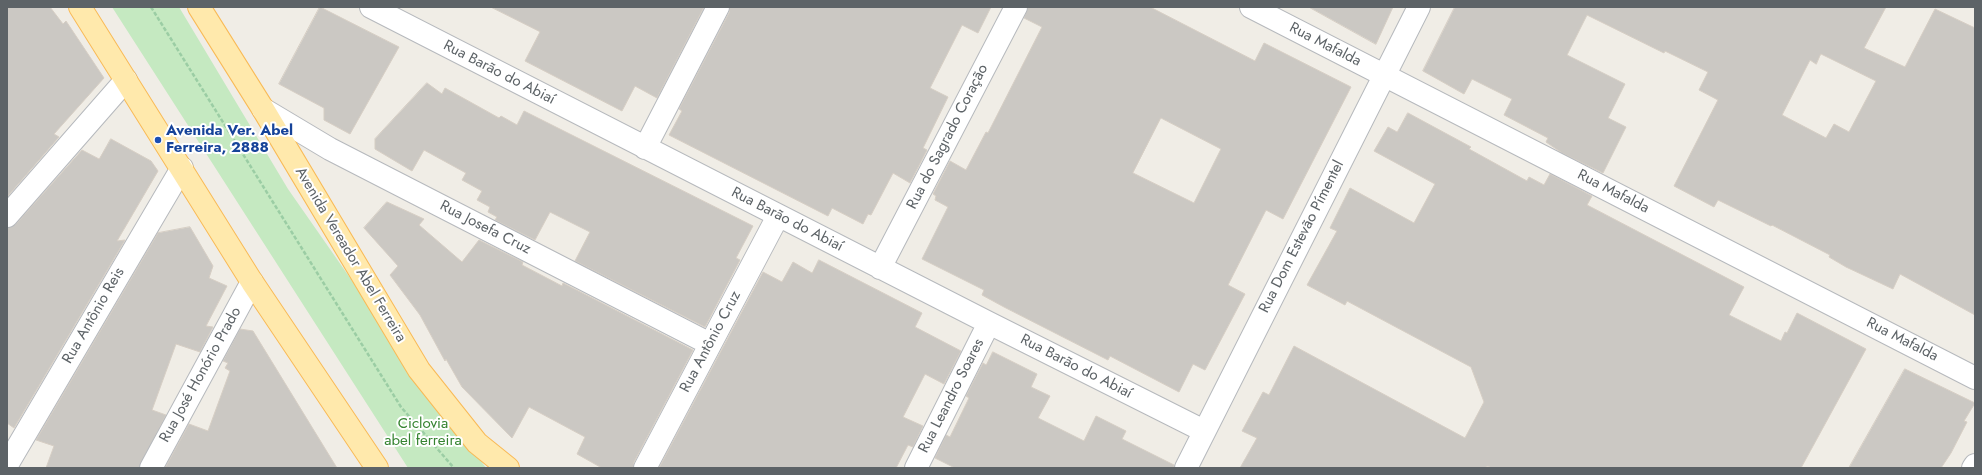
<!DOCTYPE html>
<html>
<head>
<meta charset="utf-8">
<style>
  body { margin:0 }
  #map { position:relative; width:1982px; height:475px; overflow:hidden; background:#f0ede6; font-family:Jost,sans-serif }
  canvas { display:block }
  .frame { position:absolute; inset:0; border:8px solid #5d6367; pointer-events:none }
</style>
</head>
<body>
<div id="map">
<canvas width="1982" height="475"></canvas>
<div class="frame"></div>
</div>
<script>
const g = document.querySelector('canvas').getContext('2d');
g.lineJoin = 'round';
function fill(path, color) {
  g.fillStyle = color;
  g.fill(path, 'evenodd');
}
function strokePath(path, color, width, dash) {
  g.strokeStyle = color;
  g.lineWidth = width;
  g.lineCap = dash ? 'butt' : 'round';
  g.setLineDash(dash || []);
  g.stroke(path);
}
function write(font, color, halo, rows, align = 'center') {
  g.font = font + ' Jost,sans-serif';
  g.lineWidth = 4;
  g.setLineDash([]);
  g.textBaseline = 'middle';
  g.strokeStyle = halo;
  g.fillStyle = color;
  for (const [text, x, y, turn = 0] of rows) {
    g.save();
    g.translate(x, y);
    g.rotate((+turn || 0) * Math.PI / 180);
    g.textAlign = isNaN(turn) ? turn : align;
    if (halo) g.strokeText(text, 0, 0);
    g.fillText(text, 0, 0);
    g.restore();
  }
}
fill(new Path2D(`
  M112,7H179L288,189L385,328L486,468H408Z`), '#c5e9c1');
const building = new Path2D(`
  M7,7H50L63,24L66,21L104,78L54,134L59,137L7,197Z
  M320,7L399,47L350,134L324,120V108L279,84Z
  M491,7H704L657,98L635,86L622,111L525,61L540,32Z
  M730,7H991L978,33L962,25L930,88L948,97L923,148L927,150L910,183L893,173L871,215L868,214L863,224L832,208L828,216L669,135L682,111L679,109L729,13Z
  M1028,7H1150L1255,61L1264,43L1351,87L1283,219L1266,210L1228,285L1245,294L1205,370L1193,364L1179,392L1110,356L1108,360L1004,307L982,295L984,290L922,259L948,207L935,200L936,196L933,194L950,161L966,170L986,132L988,133L1042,27L1024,18ZM1161,118L1221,149L1194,203L1133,173Z
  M1309,7H1393L1376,44Z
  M1455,7H1886L1864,48L1905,67L1935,9L1975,28V315L1900,274L1893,289L1846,267L1829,257L1830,255L1772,225L1771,226L1718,200L1714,207L1674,186L1718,100L1699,90L1708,72L1665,51L1664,53L1587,15L1567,55L1625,84L1608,118L1626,127L1603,173L1562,153L1546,142L1548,138L1504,115L1512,99L1472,79L1464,94L1423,71ZM1821,54L1876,81L1849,132L1834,124L1826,138L1782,115L1810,60L1816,64Z
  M427,83L442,94L445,88L499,118L501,116L517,125L524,111L753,226L736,258L740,260L705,327L575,261L590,232L550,212L535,240L495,220L497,217L488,212L490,207L477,200L482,191L462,180L466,173L424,150L412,171L375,149V139Z
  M1408,113L1471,147L1469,149L1527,181L1529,177L1544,185L1550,174L1592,196L1587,205L1744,287L1729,315L1781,341L1785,332L1787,333L1797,313L1866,349L1801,468H1491L1488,466L1484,468H1240L1257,438L1242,431L1263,392L1269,395L1294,346L1465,438L1484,402L1471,367L1347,301L1345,305L1307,285L1337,231L1330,228L1350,188L1414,223L1435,184L1374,151L1388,127L1397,132Z
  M111,139L151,161L158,171L117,241L125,240L14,428L7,423V228L16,224L82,150L99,159Z
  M387,202L424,219L419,225L462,262L479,240L523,262L522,265L562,286L563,283L693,350L634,462L633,468H602L577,454L585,437L529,407L512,438L462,387L446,359L445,361L420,315L390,275L398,266L364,228Z
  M190,227L213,266L209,278L227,286L206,326L213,327L200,352L176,344L152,410L166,415L139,468H46L54,446L36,440L158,233Z
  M819,260L922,313L915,327L961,351L944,384L925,374L903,417L923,426L913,447L908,445L896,468H659L763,272L782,282L793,262L812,273Z
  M240,329L253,331L337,468H165L189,424L208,431L230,371L225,368L228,363L223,361Z
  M993,352L1037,374L1031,387L1050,396L1038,418L1084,441L1096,416L1126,431L1122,439L1174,465V468H955L935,458L946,435L950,437L969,398L966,396L983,363L986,365Z
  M1905,369L1975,403L1964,421L1967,422L1951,453L1941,468H1849Z`);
fill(building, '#cbc8c3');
strokePath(building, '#d6cec4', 1);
const minor = new Path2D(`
  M371,7L989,323L1204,431
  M1251,7L1975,378
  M263,109L330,149L710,344
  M645,148L718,7
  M7,216L126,80
  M880,268L1016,7
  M7,465L182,168
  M151,468L252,282
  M645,468L778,216
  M916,468L989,323
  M1186,468L1419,7
  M1973,468L1975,465`);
const major = new Path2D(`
  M80,7L252,282L377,468
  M199,7L263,109L419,370L477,443L508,468`);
strokePath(minor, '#b6b9bd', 24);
strokePath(major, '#f9ba56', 24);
strokePath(new Path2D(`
  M151,7L401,407L454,468`), '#9bcda4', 2.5, [4, 2]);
strokePath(minor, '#fff', 22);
strokePath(major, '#ffe9ac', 22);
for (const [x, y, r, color] of [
  [158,140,4,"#1a4fb4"]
]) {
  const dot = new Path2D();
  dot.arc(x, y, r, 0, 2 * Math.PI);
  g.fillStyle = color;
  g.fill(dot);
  strokePath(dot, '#fff', 1.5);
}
write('15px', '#5d6367', '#fff', [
  ["Rua Mafalda",1325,45,27],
  ["Rua Barão do Abiaí",499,73,27],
  ["Rua do Sagrado Coração",948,137,-63],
  ["Rua Mafalda",1613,192,27],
  ["Rua Barão do Abiaí",787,220,27],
  ["Rua Josefa Cruz",485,228,27],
  ["Rua Dom Estevão Pímentel",1302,237,-63],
  ["Avenida Vereador Abel Ferreira",350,255,59],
  ["Rua Antônio Reis",94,316,-60],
  ["Rua Mafalda",1902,340,27],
  ["Rua Antônio Cruz",711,342,-62],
  ["Rua Barão do Abiaí",1076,367,27],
  ["Rua José Honório Prado",201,375,-61],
  ["Rua Leandro Soares",952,396,-63]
]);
write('bold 15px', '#164399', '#fff', [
  ["Avenida Ver. Abel",166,131],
  ["Ferreira, 2888",166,148]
], 'left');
write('15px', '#358330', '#fff', [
  ["Ciclovia",423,424],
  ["abel ferreira",423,441]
]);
</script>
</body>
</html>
